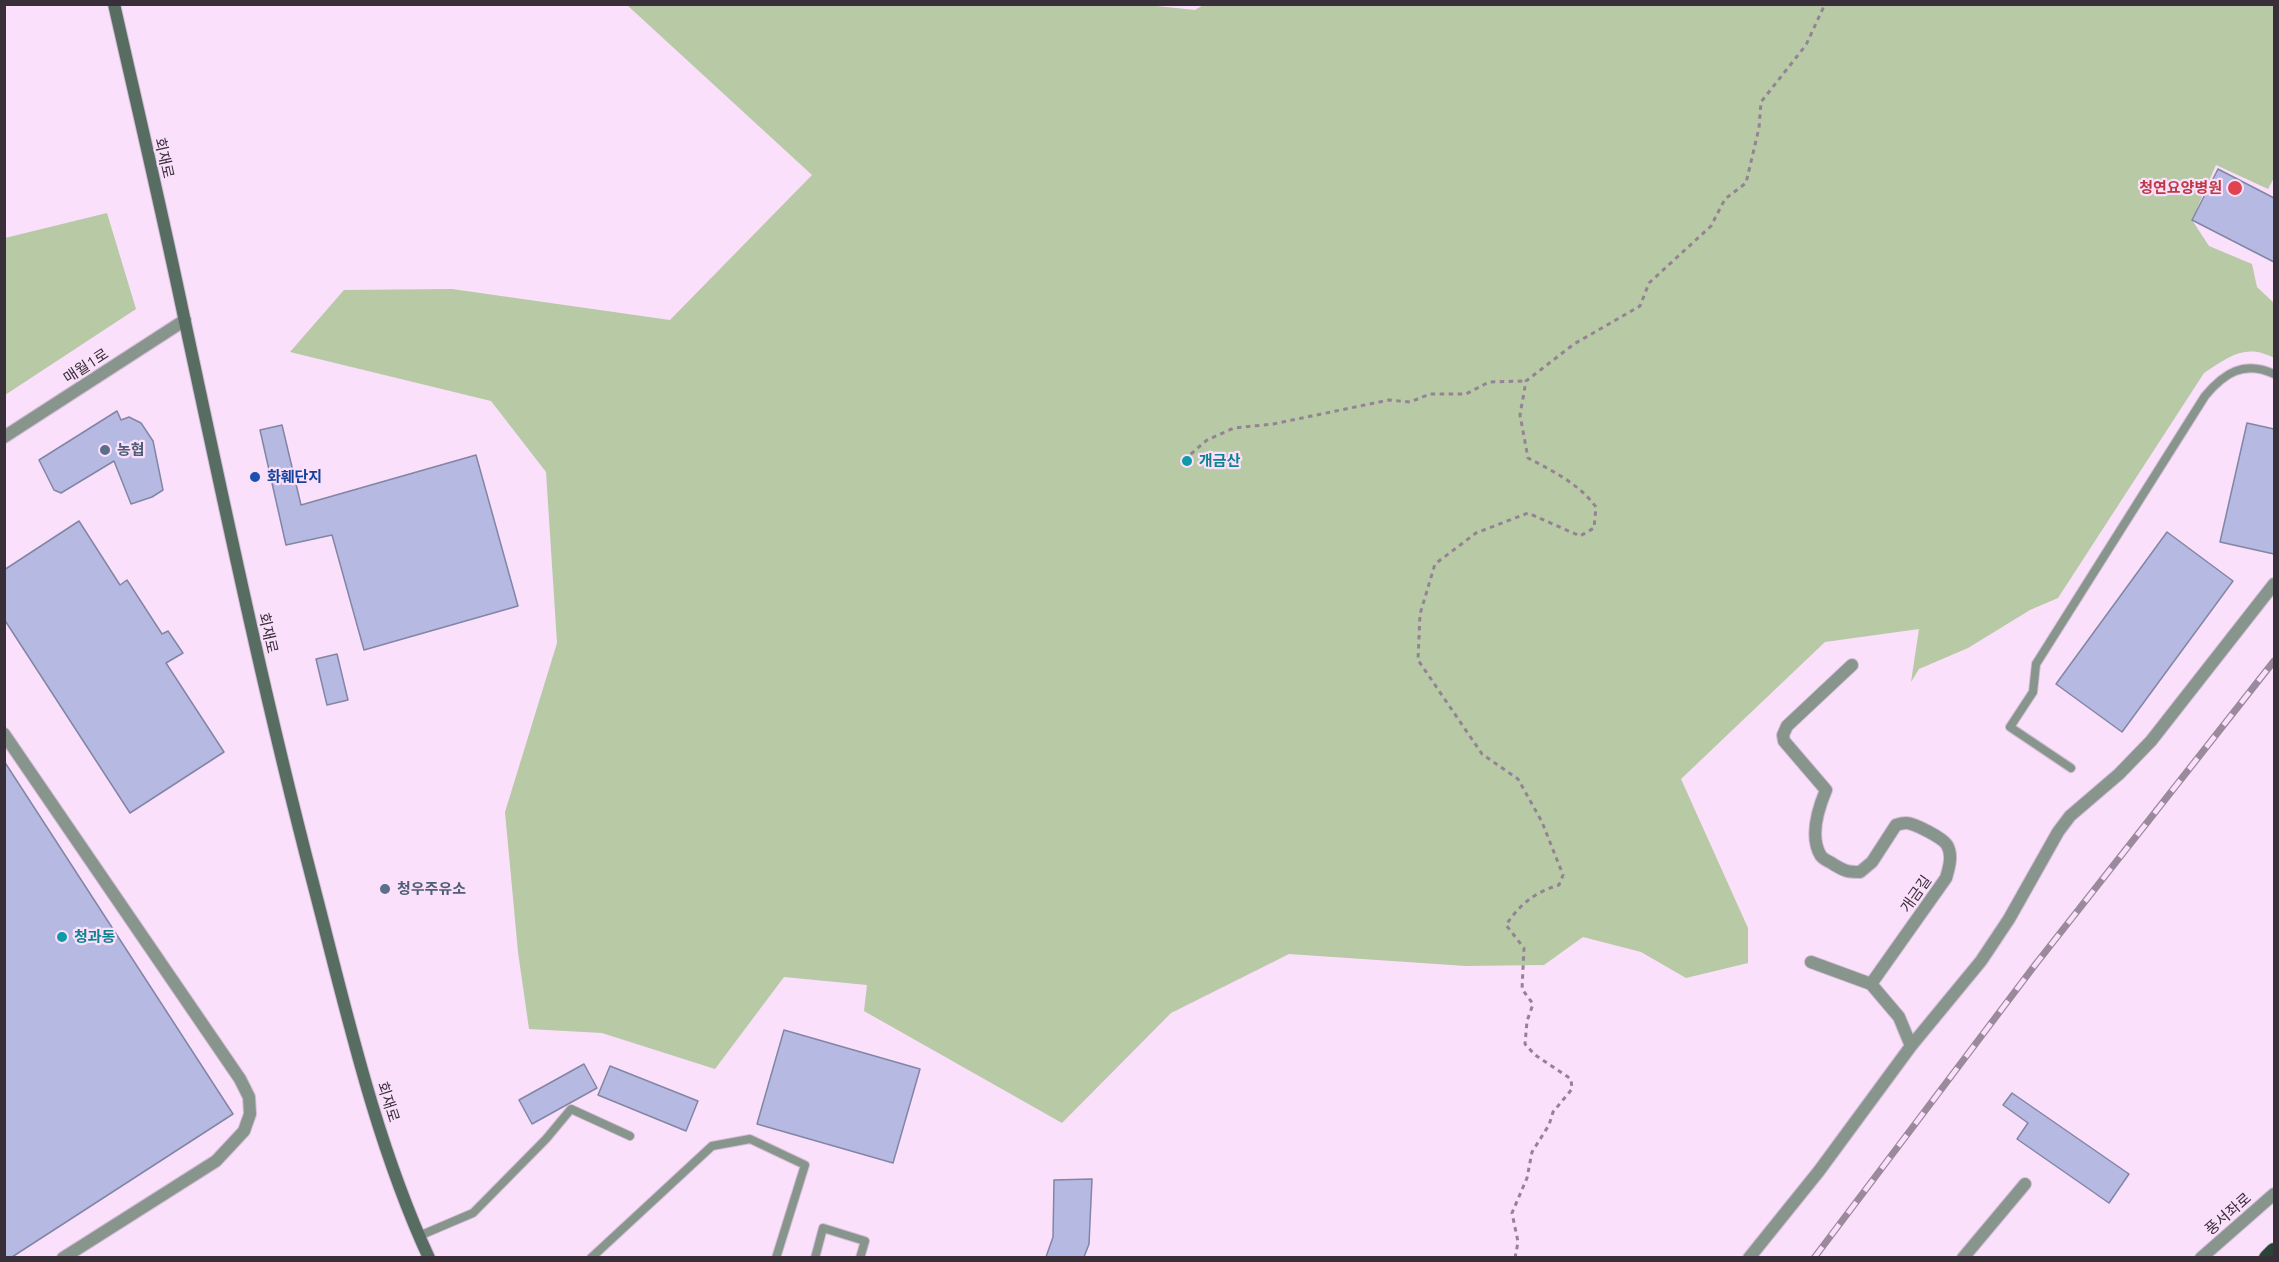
<!DOCTYPE html>
<html>
<head>
<meta charset="utf-8">
<style>
  body { margin:0 }
  #map { position:relative; width:2279px; height:1262px; overflow:hidden; background:#fae0fb; font-family:Ubuntu,sans-serif }
  canvas { display:block }
  .frame { position:absolute; inset:0; border:6px solid #392f39; pointer-events:none }
</style>
</head>
<body>
<div id="map">
<canvas width="2279" height="1262"></canvas>
<div class="frame"></div>
</div>
<script>
const g = document.querySelector('canvas').getContext('2d');
g.lineJoin = 'round';
function fill(path, color) {
  g.fillStyle = color;
  g.fill(path, 'evenodd');
}
function strokePath(path, color, width, dash) {
  g.strokeStyle = color;
  g.lineWidth = width;
  g.lineCap = dash ? 'butt' : 'round';
  g.setLineDash(dash || []);
  g.stroke(path);
}
function write(font, color, halo, rows, align = 'center') {
  g.font = font + ' Ubuntu,"Noto Sans KR",sans-serif';
  g.lineWidth = 4.5;
  g.setLineDash([]);
  g.textBaseline = 'middle';
  g.strokeStyle = halo;
  g.fillStyle = color;
  for (const [text, x, y, turn = 0] of rows) {
    g.save();
    g.translate(x, y);
    g.rotate((+turn || 0) * Math.PI / 180);
    g.textAlign = isNaN(turn) ? turn : align;
    if (halo) g.strokeText(text, 0, 0);
    g.fillText(text, 0, 0);
    g.restore();
  }
}
fill(new Path2D(`
  M1137,4L1195,10L1205,4L2274,5V178L2268,189L2216,165L2192,220L2209,246L2252,264L2257,287L2274,303V358C2245,343 2229,357 2204,373L2058,598L2030,610L1968,648L1919,669L1911,682L1919,629L1825,642L1681,779L1748,928V963L1686,978L1641,952L1583,937L1544,965L1466,966L1289,954L1171,1013L1062,1123L864,1011L867,985L784,977L715,1069L602,1033L529,1029L518,952L505,812L557,643L546,472L491,401L290,352L344,290L452,289L670,320L812,175L627,5Z
  M107,213L136,309L5,395V238Z`), '#b7c9a5');
const building = new Path2D(`
  M2218,169L2274,198V262L2192,220Z
  M117,411L121,420L129,417L141,423L153,441L163,490L152,497L131,504L114,461L61,493L54,490L39,460Z
  M2247,423L2274,429V554L2220,542Z
  M282,425L301,505L476,455L518,606L364,650L332,535L286,545L260,430Z
  M79,521L120,585L127,580L162,634L168,631L183,653L166,663L224,752L130,813L4,619V570Z
  M2167,532L2233,581L2122,732L2056,684Z
  M337,654L348,700L327,705L316,659Z
  M4,761L233,1114L12,1257H4Z
  M784,1030L920,1069L893,1163L757,1124Z
  M584,1064L597,1088L532,1124L519,1100Z
  M610,1066L698,1101L686,1131L598,1095Z
  M2012,1093L2129,1174L2109,1203L2017,1139L2028,1123L2003,1105Z
  M1092,1179L1089,1244L1084,1257H1046L1053,1237L1054,1180Z`);
fill(building, '#b6bae3');
strokePath(building, '#8285a3', 1.5);
const service = new Path2D(`
  M2071,768L2010,727L2033,692L2036,664L2205,396C2224,373 2244,360 2274,374
  M419,1236L473,1213L546,1139L571,1109L630,1136
  M591,1258L712,1146L750,1139L805,1165L776,1258
  M815,1258L823,1228L865,1241L860,1258`);
const minor = new Path2D(`
  M1852,665L1787,726L1783,735L1784,741L1826,790C1818,809 1809,837 1821,856C1824,860 1829,861 1833,864C1845,871 1846,872 1860,872L1872,862L1896,825C1899,824 1903,823 1906,823C1914,823 1943,838 1947,845C1953,855 1949,868 1946,878L1871,984L1899,1017L1911,1046
  M4,734L240,1079L249,1097L250,1114L244,1131L216,1161L63,1258
  M1811,962L1871,984
  M1749,1258L1819,1171L1911,1046L1981,961L2009,919L2058,832L2070,816L2119,774L2151,741L2274,584
  M1963,1258L2025,1184`);
const tertiary = new Path2D(`
  M4,437L185,320
  M2201,1258L2274,1194`);
const secondary = new Path2D(`
  M114,4C138,110 163,216 185,322C225,508 264,695 312,879C345,1005 374,1139 429,1258`);
const trunk = new Path2D(`
  M2267,1258L2274,1251`);
strokePath(service, '#d3bdd4', 10);
strokePath(minor, '#d3bdd4', 14);
strokePath(tertiary, '#d3bdd4', 14);
strokePath(secondary, '#d3bdd4', 14);
strokePath(trunk, '#d3bdd4', 18);
strokePath(new Path2D(`
  M1184,460L1207,440L1234,428L1273,424L1389,400L1410,402L1430,394H1466L1489,382L1526,381
  M1515,1258L1518,1242L1512,1213L1527,1178L1532,1152L1549,1125L1553,1112L1572,1089L1571,1079L1535,1055L1525,1044L1527,1021L1533,1004L1522,989L1524,948L1506,925C1520,904 1535,892 1559,885L1563,875L1542,822L1518,779L1482,754L1418,660L1420,614L1435,564L1476,533L1528,513L1580,536L1594,528L1596,507C1579,484 1553,471 1528,458L1520,415L1526,381L1574,344L1640,306L1649,283L1711,226L1725,199L1746,183L1759,128L1761,102L1806,45L1825,4`), '#958395', 3, [4.5, 4.5]);
strokePath(service, '#87958d', 8);
strokePath(minor, '#87958d', 12);
strokePath(tertiary, '#87958d', 12);
strokePath(secondary, '#586d62', 12);
strokePath(trunk, '#284538', 16);
const rail = new Path2D(`
  M1814,1258L2035,965L2274,661`);
strokePath(rail, '#9b899c', 7);
strokePath(rail, '#fae0fb', 4.5, [14]);
for (const [x, y, r, color] of [
  [2235,188,8,"#e0444e"],
  [105,450,6,"#5c6f8a"],
  [1187,461,6,"#0f9aa8"],
  [255,477,6,"#1a4fb4"],
  [385,889,6,"#5c6f8a"],
  [62,937,6,"#0f9aa8"]
]) {
  const dot = new Path2D();
  dot.arc(x, y, r, 0, 2 * Math.PI);
  g.fillStyle = color;
  g.fill(dot);
  strokePath(dot, '#fae0fb', 2);
}
write('15px', '#392f39', '#fae0fb', [
  ["회재로",164,158,77],
  ["매월1로",86,366,-33],
  ["회재로",268,633,77],
  ["개금길",1916,894,-55],
  ["회재로",388,1102,72],
  ["풍서좌로",2228,1214,-41]
]);
write('bold 15px', '#be3a42', '#fae0fb', [
  ["청연요양병원",2222,188]
], 'right');
write('bold 15px', '#4e5e75', '#fae0fb', [
  ["농협",117,450],
  ["청우주유소",397,889]
], 'left');
write('bold 15px', '#0d838f', '#fae0fb', [
  ["개금산",1199,461],
  ["청과동",74,937]
], 'left');
write('bold 15px', '#164399', '#fae0fb', [
  ["화훼단지",267,477]
], 'left');
</script>
</body>
</html>
